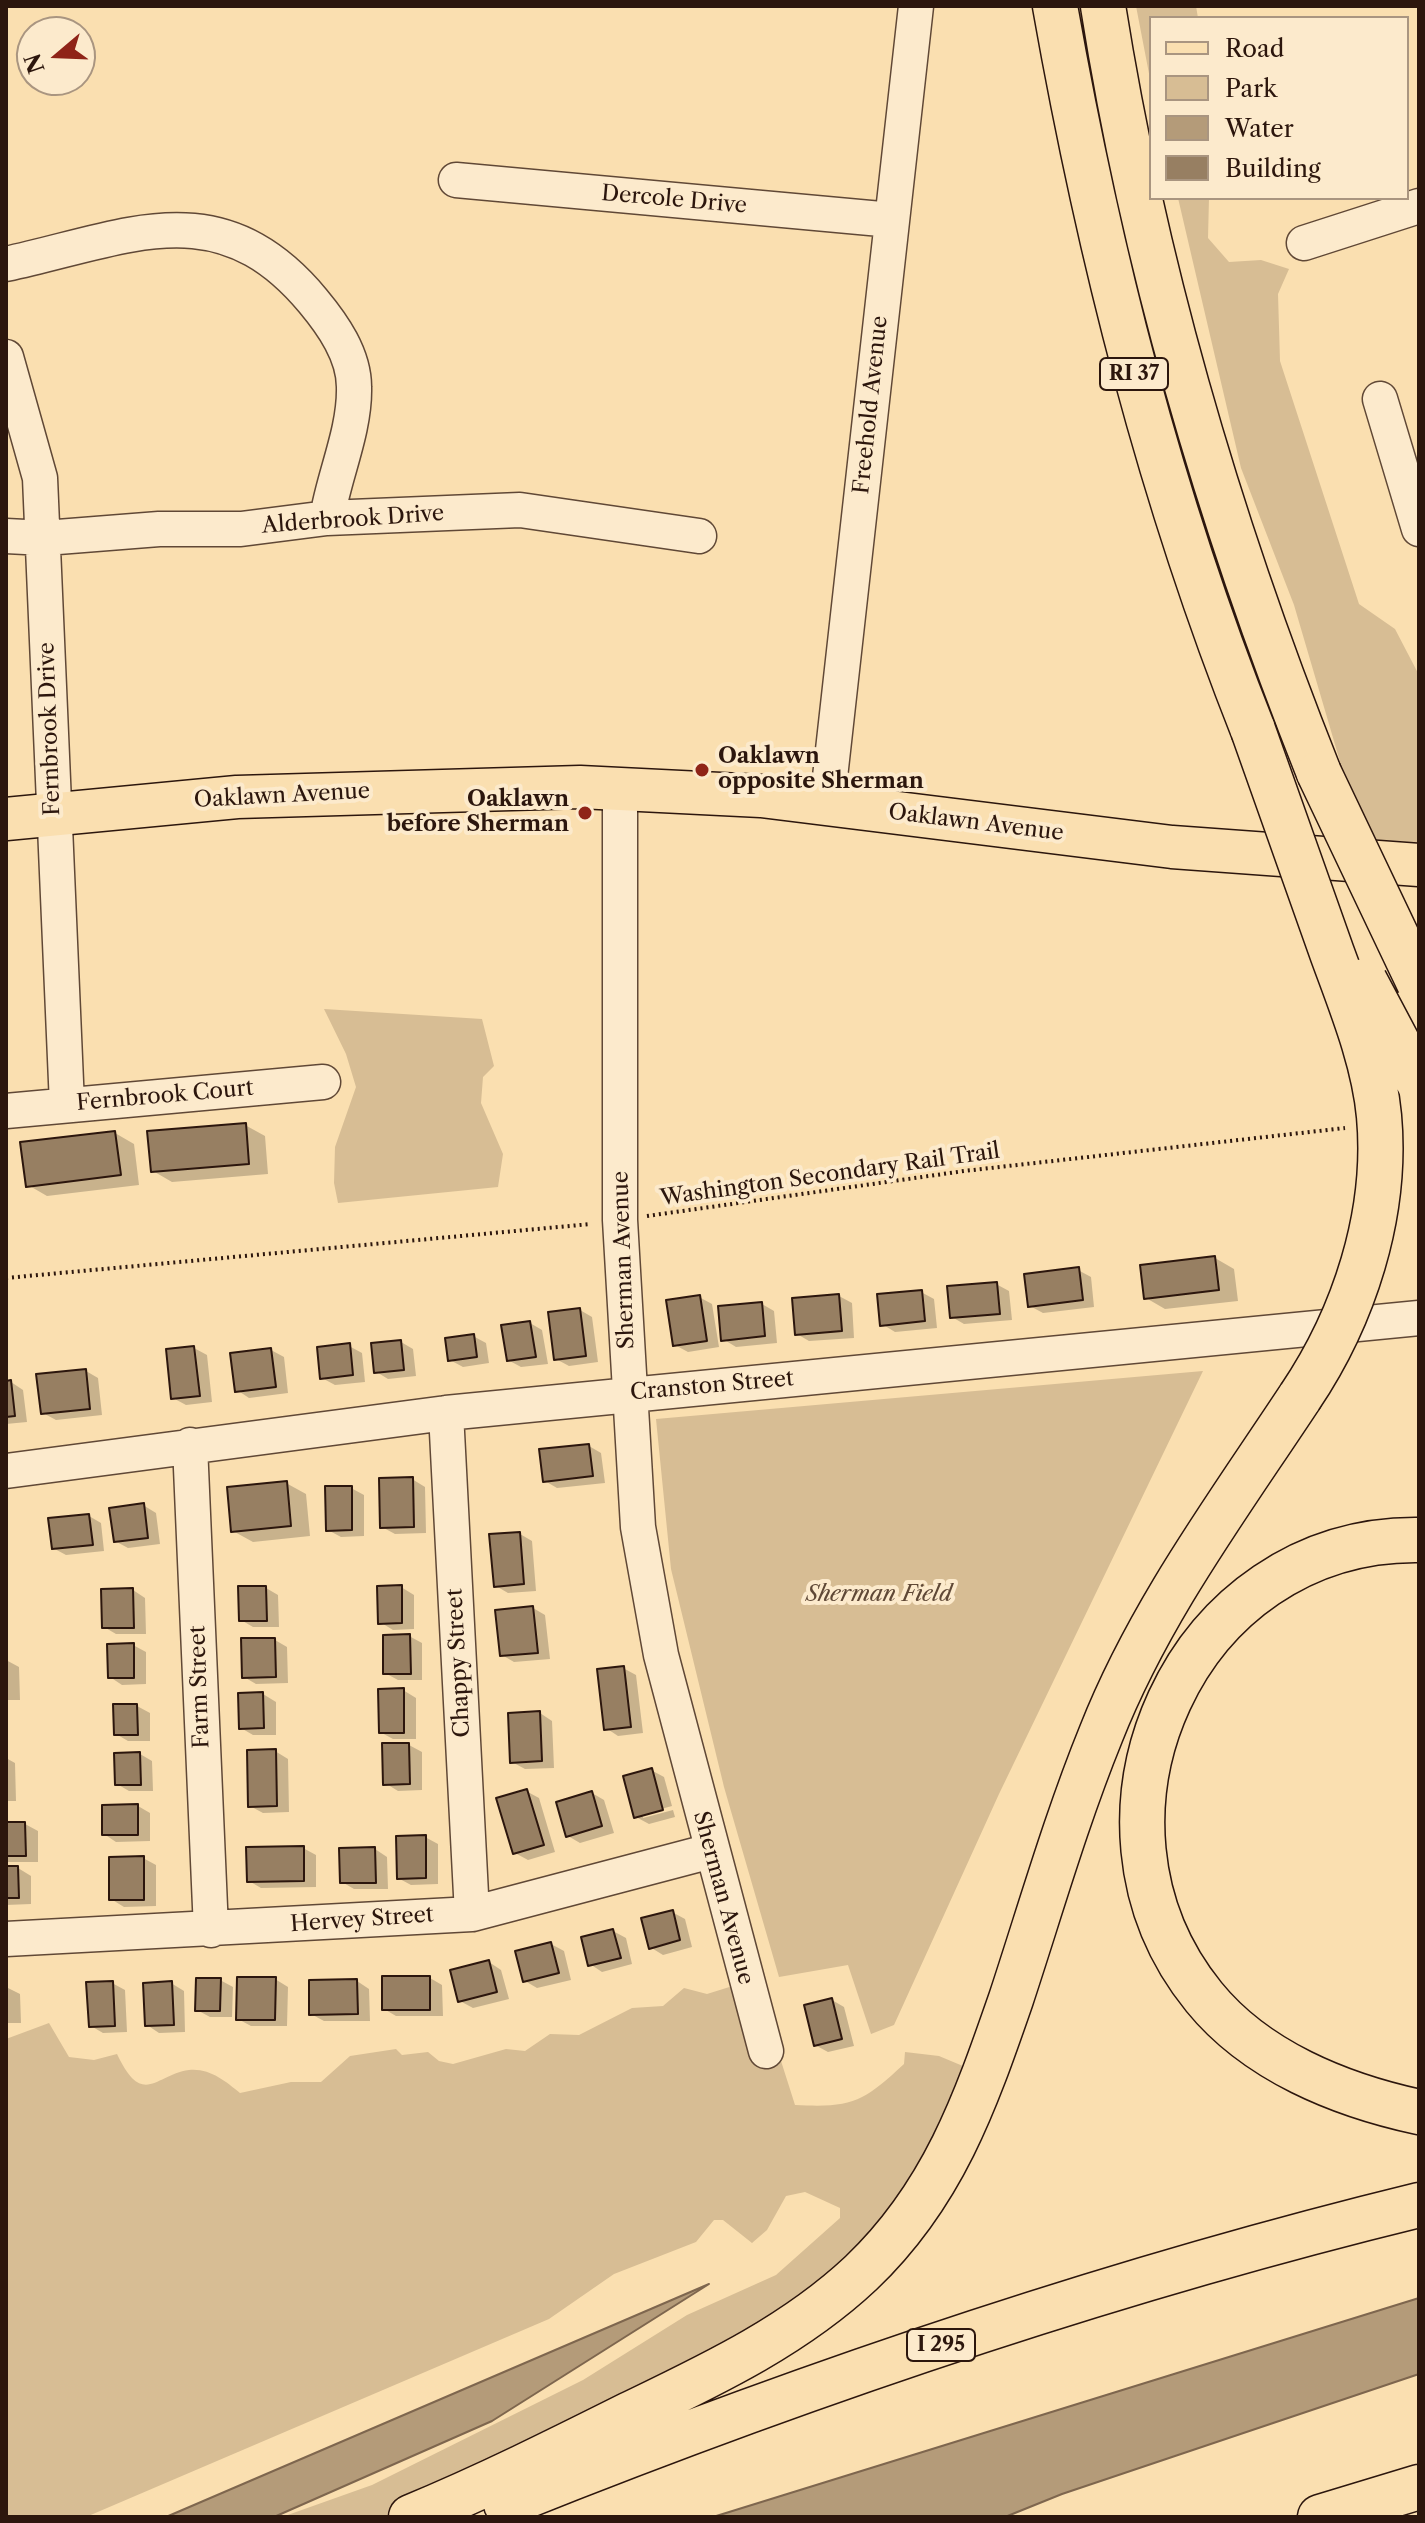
<!DOCTYPE html>
<html>
<head>
<meta charset="utf-8">
<style>
  body { margin:0 }
  #map { position:relative; width:1425px; height:2523px; overflow:hidden; background:#fadfb0; font-family:"Libre Caslon Text",serif }
  canvas { display:block }
  .frame { position:absolute; inset:0; border:8px solid #2c160d; pointer-events:none }
  .legend { position:absolute; left:1149px; top:16px; width:260px; height:184px; box-sizing:border-box; background:#fceacc; border:2px solid #a99580; margin:0; padding:10px 14px; list-style:none; font-size:24px; color:#2c160d }
  .legend li { display:flex; align-items:center; gap:16px; height:40px }
  .legend b { width:40px; border:2px solid #a99580 }
  .north { position:absolute; left:16px; top:16px; width:80px; height:80px; box-sizing:border-box; background:#fceacc; border:2px solid #a99580; border-radius:50%; rotate:251deg; font-size:22px; font-weight:700; line-height:32px; text-align:center; color:#2c160d }
  .north::after { content:''; display:block; margin:auto; width:28px; height:36px; background:#8f2418; clip-path:polygon(50% 0,100% 100%,50% 72%,0 100%) }
</style>
</head>
<body>
<div id="map">
<canvas width="1425" height="2523"></canvas>
<div class="frame"></div>
<ul class="legend">
<li><b style="height:10px;background:#fadfb0"></b>Road</li>
<li><b style="height:22px;background:#d7bd94"></b>Park</li>
<li><b style="height:22px;background:#b49b79"></b>Water</li>
<li><b style="height:22px;background:#977f62"></b>Building</li>
</ul>
<div class="north">N</div>
</div>
<script>
const g = document.querySelector('canvas').getContext('2d');
g.lineJoin = 'round';
function fill(path, color) {
  g.fillStyle = color;
  g.fill(path, 'evenodd');
}
function strokePath(path, color, width, dash) {
  g.strokeStyle = color;
  g.lineWidth = width;
  g.lineCap = dash ? 'butt' : 'round';
  g.setLineDash(dash || []);
  g.stroke(path);
}
function write(font, color, halo, rows, align = 'center') {
  g.font = font + ' "Libre Caslon Text",serif';
  g.lineWidth = 8;
  g.setLineDash([]);
  g.textBaseline = 'middle';
  g.strokeStyle = halo;
  g.fillStyle = color;
  for (const [text, x, y, turn = 0] of rows) {
    g.save();
    g.translate(x, y);
    g.rotate((+turn || 0) * Math.PI / 180);
    g.textAlign = isNaN(turn) ? turn : align;
    if (halo) g.strokeText(text, 0, 0);
    g.fillText(text, 0, 0);
    g.restore();
  }
}
fill(new Path2D(`
  M1136,6H1196L1198,18H1151V84Z
  M1178,198H1209L1208,238L1229,262L1261,260L1289,269L1278,294L1280,361L1359,604L1395,629L1419,675V863L1383,861L1361,833L1294,605L1241,468Z
  M324,1009L482,1019L494,1066L483,1077L481,1103L503,1154L498,1187L338,1203L334,1183L335,1147L356,1087L346,1054Z
  M1203,1371L999,1794L894,2025L871,2034L848,1965L779,1977L724,1787L671,1569L656,1419Z
  M755,1979L795,2105C853,2108 863,2102 904,2064L905,2052L939,2056L982,2074L844,2286L393,2517H282L372,2485L583,2380L687,2315L776,2275L840,2218V2208L805,2192L786,2196L767,2230L752,2243L723,2220H714L696,2242L614,2274L549,2319L86,2517H6V2039L49,2023L69,2057L94,2060L117,2054C143,2109 156,2074 189,2070C210,2068 225,2081 240,2093L291,2082H321L350,2056L396,2049L402,2055L428,2052L439,2061L453,2064L506,2049L525,2051L550,2034L579,2035L632,2008L663,2006L684,1988L707,1994Z`), '#d7bd94');
const water = new Path2D(`
  M709,2284L492,2421L274,2517H166Z
  M1419,2298V2374L1062,2494L1005,2517H713Z`);
fill(water, '#b49b79');
strokePath(water, '#7e664e', 2);
fill(new Path2D(`
  M245,1125L265,1136L268,1174L172,1182L153,1171Z
  M115,1133L134,1144L139,1185L47,1196L28,1185Z
  M1215,1258L1234,1269L1238,1301L1165,1309L1146,1298Z
  M1078,1270L1091,1277L1094,1307L1043,1313L1030,1306Z
  M996,1284L1009,1291L1012,1320L964,1324L952,1317Z
  M921,1292L934,1299L937,1328L895,1332L882,1324Z
  M839,1296L852,1303L854,1338L809,1341L797,1334Z
  M699,1297L712,1304L719,1347L688,1352L675,1345Z
  M762,1304L774,1311L777,1343L736,1347L723,1339Z
  M580,1310L592,1317L598,1362L569,1366L556,1359Z
  M530,1323L542,1330L548,1364L521,1367L508,1360Z
  M473,1336L486,1343L489,1363L463,1367L450,1360Z
  M401,1342L413,1349L416,1376L388,1379L375,1371Z
  M349,1346L362,1353L365,1382L335,1385L322,1378Z
  M194,1348L207,1355L212,1402L186,1405L173,1398Z
  M271,1350L284,1357L288,1393L249,1398L237,1390Z
  M86,1371L98,1378L102,1415L56,1420L43,1413Z
  M11,1382L23,1390L27,1422L6,1424V1383Z
  M589,1446L601,1453L605,1483L557,1488L545,1481Z
  M412,1479L425,1487L426,1533L395,1534L382,1527Z
  M286,1483L306,1494L310,1536L253,1542L233,1531Z
  M351,1488L364,1495V1536L341,1537L328,1530Z
  M143,1505L156,1513L160,1544L128,1548L115,1541Z
  M89,1516L101,1523L104,1551L66,1555L53,1548Z
  M520,1534L532,1541L536,1591L508,1593L496,1586Z
  M401,1587L414,1595V1629L393,1630L380,1622Z
  M266,1588L278,1595L279,1627H253L241,1620Z
  M133,1590L145,1598L146,1634H116L104,1627Z
  M533,1608L545,1615L550,1659L514,1662L502,1655Z
  M409,1636L422,1643V1680H398L385,1673Z
  M275,1640L287,1647L288,1683L256,1684L244,1677Z
  M133,1645L146,1652V1684L122,1685L110,1677Z
  M6,1660L19,1667L20,1700H6Z
  M623,1668L636,1675L643,1733L618,1736L606,1728Z
  M403,1690L416,1698V1739H393L380,1732Z
  M263,1694L276,1702V1735H253L241,1728Z
  M137,1706L150,1713V1741H128L116,1734Z
  M540,1713L552,1721L554,1768L525,1769L512,1762Z
  M409,1745L422,1752V1790L398,1791L385,1783Z
  M275,1751L288,1759L289,1812L263,1813L250,1806Z
  M140,1754L152,1761L153,1791H129L117,1784Z
  M6,1758L15,1763L16,1801H6Z
  M651,1770L664,1777L672,1806L643,1814V1818L673,1810L675,1817L649,1824L636,1817Z
  M526,1791L539,1798L555,1852L528,1860L515,1853Z
  M592,1793L604,1800L614,1833L580,1843L568,1836Z
  M138,1806L150,1813V1841L116,1842L104,1834Z
  M6,1824H25L38,1831V1862H6Z
  M425,1837L438,1844V1884L411,1885L398,1878Z
  M303,1848L316,1855V1887L261,1888L249,1881Z
  M375,1849L387,1857L388,1889H354L342,1882Z
  M143,1858L156,1865V1906L124,1907L111,1899Z
  M6,1868H18L31,1876V1904L6,1905Z
  M672,1912L685,1919L692,1947L663,1955L650,1947Z
  M613,1931L626,1938L632,1964L602,1972L590,1964Z
  M551,1944L564,1951L571,1980L537,1988L525,1981Z
  M489,1962L501,1970L509,1999L473,2008L460,2001Z
  M430,1978L442,1985L443,2016H396L384,2009Z
  M275,1979L288,1987L287,2026H251L238,2019Z
  M220,1980L233,1987L232,2017H210L197,2010Z
  M357,1981L369,1989L370,2021H324L311,2014Z
  M112,1983L125,1990L127,2032L103,2033L91,2026Z
  M171,1983L184,1991L185,2032L159,2033L147,2025Z
  M6,1987L20,1994L21,2023H6Z
  M832,2000L844,2007L854,2046L828,2052L815,2045Z`), '#0003');
const building = new Path2D(`
  M246,1123L249,1164L151,1172L147,1131Z
  M115,1131L121,1175L26,1187L20,1142Z
  M1215,1256L1219,1290L1144,1299L1140,1265Z
  M1079,1267L1083,1300L1028,1307L1024,1274Z
  M997,1282L1000,1314L950,1318L947,1286Z
  M922,1290L925,1321L880,1326L877,1294Z
  M839,1294L842,1331L795,1335L792,1298Z
  M700,1295L707,1341L673,1346L666,1300Z
  M762,1302L765,1336L721,1341L718,1306Z
  M580,1308L586,1356L554,1360L548,1312Z
  M530,1321L536,1357L507,1361L501,1325Z
  M474,1334L477,1357L448,1361L445,1338Z
  M401,1340L404,1370L374,1373L371,1343Z
  M350,1343L353,1375L320,1379L317,1347Z
  M194,1346L200,1396L171,1399L166,1349Z
  M271,1348L276,1387L235,1392L230,1353Z
  M86,1369L90,1409L41,1414L36,1374Z
  M11,1380L15,1416L6,1417V1381Z
  M589,1444L593,1476L543,1482L539,1449Z
  M413,1477L414,1527L380,1528L379,1478Z
  M287,1481L291,1526L231,1532L227,1487Z
  M325,1486H352V1530L326,1531Z
  M144,1503L148,1538L114,1542L109,1508Z
  M89,1514L93,1545L52,1549L48,1518Z
  M520,1532L524,1584L494,1587L489,1534Z
  M402,1585V1623L378,1624L377,1586Z
  M238,1586H266L267,1621H239Z
  M133,1588L134,1628H102L101,1589Z
  M533,1606L538,1653L500,1656L495,1610Z
  M410,1634L411,1674H383V1635Z
  M241,1638H275L276,1677L242,1678Z
  M134,1643V1678H108L107,1644Z
  M624,1666L631,1727L604,1730L597,1669Z
  M404,1688V1733H379L378,1689Z
  M263,1692L264,1728L239,1729L238,1693Z
  M113,1704H137L138,1735H114Z
  M540,1711L542,1761L510,1763L508,1713Z
  M382,1743H409L410,1784L383,1785Z
  M276,1749L277,1806L248,1807L247,1750Z
  M140,1752L141,1785H115L114,1753Z
  M652,1768L663,1810L634,1818L623,1776Z
  M527,1789L544,1845L513,1854L496,1798Z
  M592,1791L602,1826L566,1837L556,1802Z
  M138,1804V1835H102V1805Z
  M6,1822H25L26,1856H6Z
  M426,1835V1878L397,1879L396,1836Z
  M304,1846V1881L247,1882L246,1847Z
  M375,1847L376,1883H340L339,1848Z
  M144,1856V1900H109V1857Z
  M6,1866H18L19,1898H6Z
  M673,1910L680,1940L649,1949L641,1918Z
  M613,1929L621,1958L588,1966L581,1937Z
  M551,1942L559,1973L523,1982L515,1951Z
  M489,1960L497,1992L458,2002L450,1970Z
  M382,1976H430V2010H382Z
  M237,1977H276L275,2020H236Z
  M196,1978H221L220,2011H195Z
  M357,1979L358,2014L309,2015V1980Z
  M113,1981L115,2026L89,2027L86,1982Z
  M172,1981L174,2025L145,2026L143,1983Z
  M832,1998L842,2039L814,2046L804,2005Z`);
fill(building, '#977f62');
strokePath(building, '#2c160d', 2);
const minor = new Path2D(`
  M456,180L892,220
  M1304,243L1419,206
  M6,264C127,238 219,188 313,301C333,325 354,355 354,387C355,431 334,475 327,518
  M6,357L40,478L67,1105
  M1380,399L1419,529
  M6,536L45,538L159,529H241L327,518L520,510L699,536
  M620,790V1220L638,1527L661,1655L766,2051
  M827,804L916,6
  M6,1111L323,1082
  M446,1413L472,1914
  M190,1445L211,1930
  M6,1471L446,1413L1419,1318
  M6,1939L472,1914L711,1851`);
const major = new Path2D(`
  M6,819L237,797L580,787L761,796L1172,847L1419,865`);
const highway = new Path2D(`
  M1055,6C1099,254 1160,496 1253,730
  M1103,6C1145,271 1220,525 1319,773
  M1419,1540C1185,1537 1059,1819 1204,1997C1256,2061 1340,2095 1419,2112
  M506,2504C803,2385 1108,2281 1419,2205
  M411,2517C486,2486 558,2450 630,2414C711,2375 794,2336 861,2273C943,2195 975,2103 1011,1999C1040,1911 1066,1820 1101,1734C1149,1612 1228,1506 1300,1397
  M1320,2517L1419,2487`);
strokePath(minor, '#604836', 37);
strokePath(major, '#2c160d', 45);
strokePath(highway, '#2c160d', 47);
strokePath(new Path2D(`
  M647,1216L964,1171L1345,1128
  M6,1278L591,1224`), '#2c160d', 4, [2, 4]);
strokePath(minor, '#fceacc', 34);
strokePath(major, '#fadfb0', 42);
strokePath(highway, '#fadfb0', 44);
const highwayBridge = new Path2D(`
  M1253,730C1280,805 1306,879 1332,953C1351,1005 1374,1061 1379,1116C1388,1214 1354,1317 1300,1397
  M1319,773L1419,983
  M1365,981L1419,1083`);
strokePath(highwayBridge, '#2c160d', 47, []);
strokePath(highwayBridge, '#fadfb0', 44);
for (const [x, y, r, color] of [
  [702,770,8,"#8f2418"],
  [585,813,8,"#8f2418"]
]) {
  const dot = new Path2D();
  dot.arc(x, y, r, 0, 2 * Math.PI);
  g.fillStyle = color;
  g.fill(dot);
  strokePath(dot, '#fceacc', 3);
}
for (const [x, y, w] of [
  [1134,374,68],
  [941,2345,68]
]) {
  const box = new Path2D();
  box.roundRect(x - w / 2, y - 16, w, 32, 6);
  g.fillStyle = '#fceacc';
  g.fill(box);
  strokePath(box, '#2c160d', 2);
}
write('bold 20px', '#2c160d', null, [
  ["RI 37",1134,374],
  ["I 295",941,2345]
]);
write('22px', '#2c160d', '#fceacc', [
  ["Dercole Drive",674,200,5],
  ["Freehold Avenue",871,405,-84],
  ["Alderbrook Drive",353,520,-4],
  ["Fernbrook Drive",50,729,-92],
  ["Oaklawn Avenue",282,796,-3],
  ["Oaklawn Avenue",976,823,7],
  ["Fernbrook Court",165,1096,-5],
  ["Washington Secondary Rail Trail",830,1175,-8],
  ["Sherman Avenue",624,1260,-92],
  ["Cranston Street",712,1386,-5],
  ["Chappy Street",459,1663,-93],
  ["Farm Street",200,1687,-92],
  ["Sherman Avenue",723,1898,75],
  ["Hervey Street",362,1920,-4]
]);
write('bold 22px', '#2c160d', '#fceacc', [
  ["Oaklawn",718,757],
  ["opposite Sherman",718,782],
  ["Oaklawn",569,800,"right"],
  ["before Sherman",569,825,"right"]
], 'left');
write('italic 22px', '#5f4836', '#fceacc', [
  ["Sherman Field",879,1595]
]);
</script>
</body>
</html>
